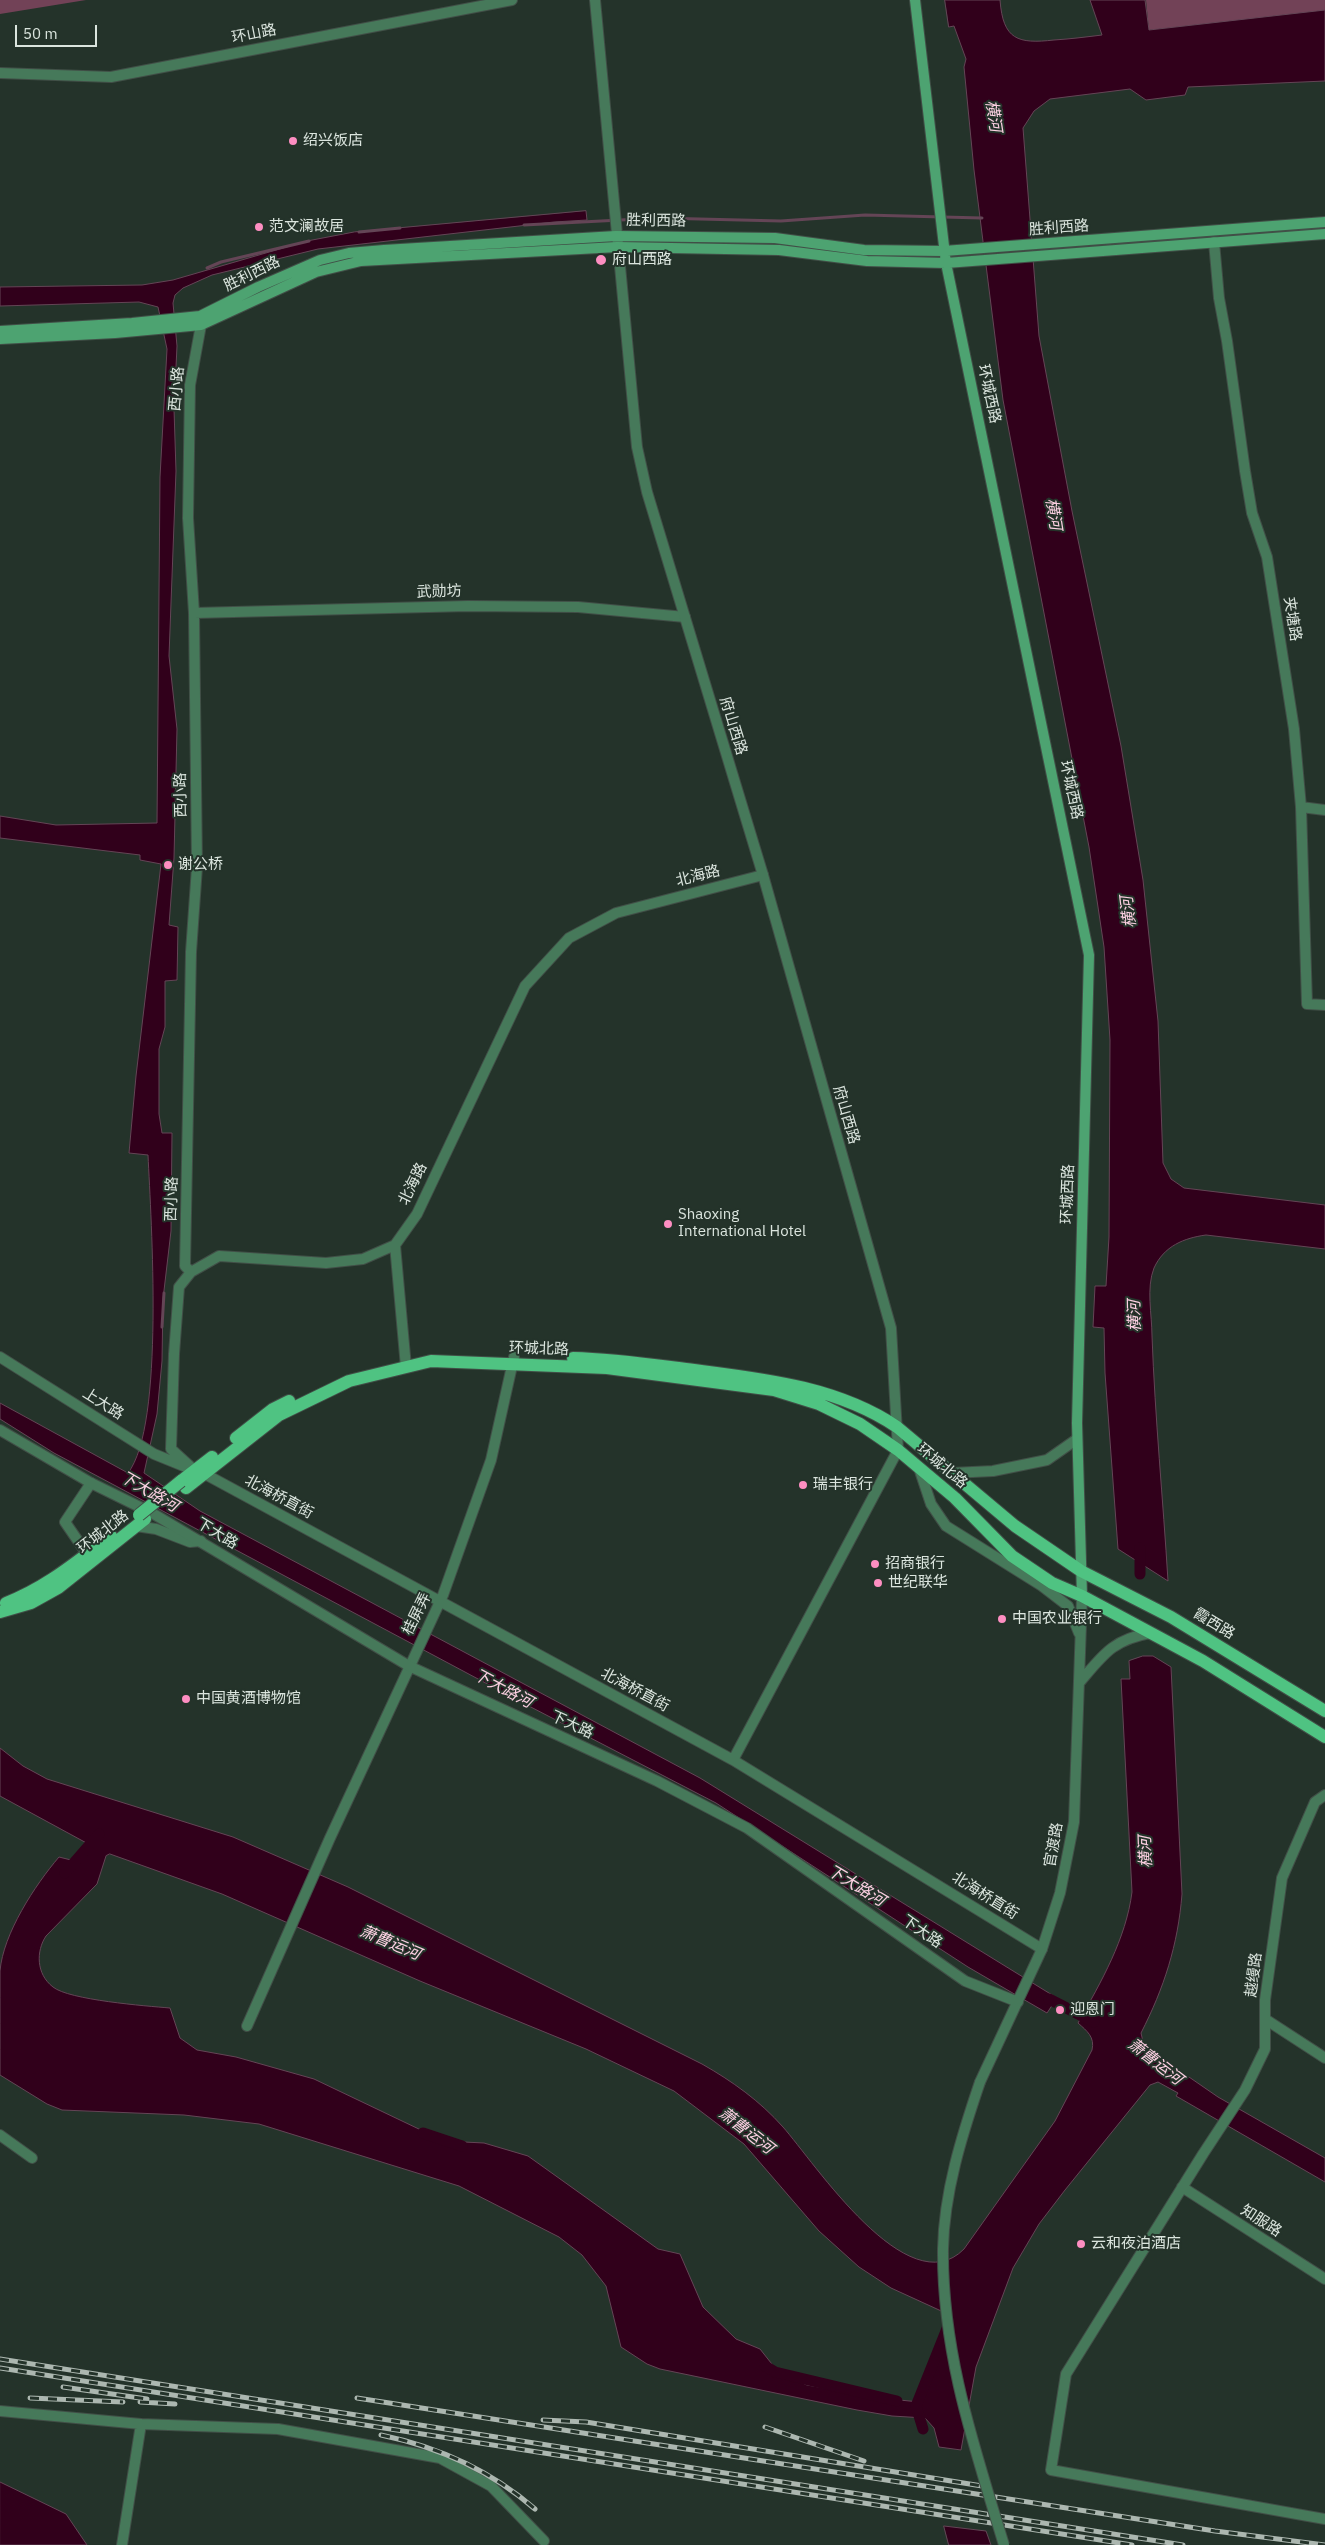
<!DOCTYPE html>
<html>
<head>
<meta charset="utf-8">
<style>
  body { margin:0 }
  #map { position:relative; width:1325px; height:2545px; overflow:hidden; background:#24332a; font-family:"IBM Plex Sans",sans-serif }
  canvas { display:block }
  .scale { position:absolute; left:15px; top:25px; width:82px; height:22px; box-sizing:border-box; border:2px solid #dbe5de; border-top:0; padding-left:6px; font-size:15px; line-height:18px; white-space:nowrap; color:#dbe5de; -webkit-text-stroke:4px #24332a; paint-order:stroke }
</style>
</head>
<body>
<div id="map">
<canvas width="1325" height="2545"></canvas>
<div class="scale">50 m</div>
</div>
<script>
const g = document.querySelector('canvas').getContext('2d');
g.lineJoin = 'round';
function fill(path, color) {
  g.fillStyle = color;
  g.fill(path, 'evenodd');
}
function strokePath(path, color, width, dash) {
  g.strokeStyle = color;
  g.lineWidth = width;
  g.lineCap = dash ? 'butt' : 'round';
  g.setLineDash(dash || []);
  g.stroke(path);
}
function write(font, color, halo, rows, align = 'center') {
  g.font = font + ' "IBM Plex Sans","Noto Sans SC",sans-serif';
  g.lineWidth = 4;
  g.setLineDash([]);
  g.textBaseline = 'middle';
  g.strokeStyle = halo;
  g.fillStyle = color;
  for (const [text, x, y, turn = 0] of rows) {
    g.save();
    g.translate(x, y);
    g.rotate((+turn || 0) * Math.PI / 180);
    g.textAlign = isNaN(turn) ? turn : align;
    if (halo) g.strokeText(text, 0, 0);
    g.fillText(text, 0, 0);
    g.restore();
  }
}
fill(new Path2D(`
  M0,0H86L0,14Z
  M1146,0H1325V12L1149,30Z`), '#724257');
const water = new Path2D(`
  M945,0H1000C1003,40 1018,44 1054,40C1070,39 1086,37 1102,35L1090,0H1145L1149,30L1325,10V81L1188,87L1185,95L1146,100L1130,89L1050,99L1034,111L1023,128L1039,336L1072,511L1121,746L1143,880L1158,1021L1163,1163L1171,1179L1184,1188L1325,1205V1249L1206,1235C1184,1238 1164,1246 1154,1268C1146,1288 1152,1315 1152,1336C1155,1418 1163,1499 1168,1581L1118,1549L1105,1373L1104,1328L1093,1327L1095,1286H1106L1109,1237L1110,1040L1104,947L1089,847L1003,400L974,170L964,67L966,59L954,26L949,27Z
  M586,211L587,220L554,222L318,249L212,275L183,288L175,295L173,303L177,346L174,409L176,471L169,656L177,729L174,858L169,925L178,927L177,980L165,981V1027L159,1049V1114L162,1133H172L171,1231L163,1299L162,1361L157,1414L144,1473L200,1511L700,1778L1057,1998L1047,2013L968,1967L716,1803L525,1704L54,1453L0,1419V1403L128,1473C165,1425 151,1220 148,1155L129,1153L136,1076L161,864L140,860V855L0,838V816L56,825L157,823L160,477L167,349L158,307L139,302L0,306V287L142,285L173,280L307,241L354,232Z
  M1143,1656H1153L1171,1667L1182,1894C1178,1945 1164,1988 1141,2033L1144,2046L1218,2097L1325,2158V2182L1176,2096L1178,2093L1158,2082L1150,2085L1065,2190L1039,2224L1013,2268L976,2367L961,2450L939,2447L934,2428L925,2418L892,2416L857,2410L660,2369L647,2364L621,2347L606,2286L582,2255L559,2237L459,2186L259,2124L184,2115L62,2110L47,2104L0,2075C0,2041 0,2006 0,1971C3,1934 35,1885 59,1857L79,1862L92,1846L0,1796V1748L23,1766L47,1779L233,1837L348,1887L702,2064C732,2081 760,2101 783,2127C814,2162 908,2306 964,2249L1055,2121L1092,2050C1095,2037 1087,2031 1078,2023C1101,1982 1126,1939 1132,1892L1121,1679H1130L1129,1661ZM110,1854L222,1894L420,1981L586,2049L674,2091L744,2144L819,2231L859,2267L891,2288L950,2315L953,2320L951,2329L920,2402L889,2399L807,2385L779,2373L760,2349L736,2339L703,2307L680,2254L658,2249L528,2156L484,2143L444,2141L314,2079L236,2057L197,2050L180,2038L170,2008C146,2006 69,2000 53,1987C36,1974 36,1951 46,1936L97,1884L106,1856Z
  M0,2482L66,2514L87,2545H0Z
  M944,2526L986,2531L991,2545H949Z`);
fill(water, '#31001b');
strokePath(water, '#644556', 1);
strokePath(new Path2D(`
  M524,225L659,218L781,221L865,215L982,218
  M359,232L400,228
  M207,268L221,262L309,241
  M162,1327L164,1293`), '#644556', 3);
strokePath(new Path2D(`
  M1140,1548V1574
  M65,1873L99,1834
  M1049,1999L1094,2022
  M423,2133L462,2146
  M765,2366L775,2372L897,2401
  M923,2429L916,2406L950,2321`), '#31001b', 11);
const minor = new Path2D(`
  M0,73L111,77L512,0
  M1214,242L1219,298L1227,341L1245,471L1252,513L1267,557L1294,729L1301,807L1307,1004L1325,1005
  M194,613L468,606L578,607L685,617
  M1301,807L1325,810
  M763,875L616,913L569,938L525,986L417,1214L395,1245L363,1259L326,1263L219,1256L191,1272L179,1287L174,1354L171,1449L194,1470L205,1474L733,1760L1042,1949
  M395,1245L406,1367
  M191,1272L185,1266L191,952L197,867L194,613L188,518L190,385L201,325L200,317
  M0,1357L154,1454L186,1467
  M136,1526L156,1529L190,1542L201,1541
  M87,1554L65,1522L91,1483
  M733,1760L898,1450
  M1325,1795L1315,1802L1282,1878L1265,2000V2049L1245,2090L1203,2154L1066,2374L1051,2470L1325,2519
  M1265,2019L1325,2058
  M247,2026L330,1838L443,1595L491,1460L514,1357
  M0,2135L32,2158
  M1182,2187L1325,2279`);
const tertiary = new Path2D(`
  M595,0L637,447L647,492L763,875L891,1328L898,1450
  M0,1430L91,1483L152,1513L409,1666L657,1781L747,1828L965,1981L1018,2002
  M919,1468L931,1504L946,1526L1042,1586L1068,1606L1079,1633
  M952,1473L993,1471L1047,1460L1077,1439
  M1079,1683C1103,1655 1112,1640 1150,1633
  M980,2082L1042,1949L1060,1893L1074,1822L1082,1596
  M0,2411L141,2424L278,2429L440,2458L491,2486L544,2541
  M122,2545L141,2424`);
const secondary = new Path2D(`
  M915,0L946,263L1089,955L1077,1423L1082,1596
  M0,331L132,323L200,316L258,287L320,260L349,253L384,250L616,236L775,238L864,250L944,251L1325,222
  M0,339L115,333L201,325L316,272L361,261L617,247L779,250L867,261L946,263L1325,234`);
const primary = new Path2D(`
  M573,1358C614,1359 654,1365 694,1370C764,1379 838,1387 897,1427L1015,1526L1081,1571L1171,1617L1325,1711
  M236,1438L273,1409L289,1401
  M181,1481L212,1457
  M186,1488L279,1415L349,1381L431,1361L607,1368L774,1390L819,1404L860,1424L898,1450L955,1498L1012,1556L1052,1583L1082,1596L1203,1661L1325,1737
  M6,1603C47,1587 76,1562 111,1536
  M0,1612L31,1603L58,1588L145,1519`);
strokePath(minor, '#414f47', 12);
strokePath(tertiary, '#414f47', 12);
strokePath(secondary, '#414f47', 12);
strokePath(primary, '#414f47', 14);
strokePath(minor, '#46795a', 10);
strokePath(tertiary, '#46795a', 10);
strokePath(secondary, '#4da371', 10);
strokePath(primary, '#4fc382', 12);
const rail = new Path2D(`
  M0,2359L1183,2545
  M0,2368L1132,2545
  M63,2387L147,2399
  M30,2398L123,2402
  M357,2398L1215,2531L1325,2545
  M140,2402L175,2404
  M543,2420L586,2422L982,2486
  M765,2427L864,2461
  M381,2435C439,2447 490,2470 535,2509`);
strokePath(rail, '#acb7b0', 5);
strokePath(rail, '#24332a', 3, [9]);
const tertiaryBridge = new Path2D(`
  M980,2082C962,2135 944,2192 943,2249C942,2353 974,2446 1004,2545`);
const primaryBridge = new Path2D(`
  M139,1515L181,1481`);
strokePath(tertiaryBridge, '#414f47', 12, []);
strokePath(primaryBridge, '#414f47', 14, []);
strokePath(tertiaryBridge, '#46795a', 10);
strokePath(primaryBridge, '#4fc382', 12);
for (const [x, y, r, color] of [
  [293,141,5,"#fd8ec1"],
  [259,227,5,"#fd8ec1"],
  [601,260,6,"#fd8ec1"],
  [168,865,5,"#fd8ec1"],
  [668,1224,5,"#fd8ec1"],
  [803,1485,5,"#fd8ec1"],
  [875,1564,5,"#fd8ec1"],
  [878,1583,5,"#fd8ec1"],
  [1002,1619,5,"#fd8ec1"],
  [186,1699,5,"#fd8ec1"],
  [1060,2010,5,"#fd8ec1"],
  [1081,2244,5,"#fd8ec1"]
]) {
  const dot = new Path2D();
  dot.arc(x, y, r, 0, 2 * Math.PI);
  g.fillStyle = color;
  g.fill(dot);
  strokePath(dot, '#24332a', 2);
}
write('15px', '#dbe5de', '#24332a', [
  ["环山路",254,34,-11],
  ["胜利西路",656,221,1],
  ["胜利西路",1059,228,-4],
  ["胜利西路",252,274,-26],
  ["西小路",177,389,-85],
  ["环城西路",989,394,78],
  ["武勋坊",439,592,-2],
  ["夹塘路",1292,619,81],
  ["府山西路",733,726,73],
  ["环城西路",1071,790,78],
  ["西小路",181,795,-91],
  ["北海路",698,876,-14],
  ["府山西路",846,1115,74],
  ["北海路",413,1184,-64],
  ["环城西路",1068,1194,-88],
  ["西小路",172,1199,-88],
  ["环城北路",539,1349,2],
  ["上大路",103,1404,32],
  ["环城北路",942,1466,40],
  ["北海桥直街",279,1497,28],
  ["环城北路",103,1532,-38],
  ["下大路",217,1534,31],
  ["桂屏弄",417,1614,-64],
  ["霞西路",1214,1624,31],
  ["北海桥直街",635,1690,28],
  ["下大路",572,1725,25],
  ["官渡路",1054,1845,-80],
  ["北海桥直街",985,1896,32],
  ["下大路",922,1932,35],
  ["越缦路",1254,1975,-83],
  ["知服路",1261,2221,33]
]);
write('15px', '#dbe5de', '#24332a', [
  ["绍兴饭店",303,141],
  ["范文澜故居",269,227],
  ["府山西路",612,260],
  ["谢公桥",178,865],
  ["Shaoxing",678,1215],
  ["International Hotel",678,1232],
  ["瑞丰银行",813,1485],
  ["招商银行",885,1564],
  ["世纪联华",888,1583],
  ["中国农业银行",1012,1619],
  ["中国黄酒博物馆",196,1699],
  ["迎恩门",1070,2010],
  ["云和夜泊酒店",1091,2244]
], 'left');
write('italic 16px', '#fcd0e2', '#24332a', [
  ["横河",993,116,81],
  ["横河",1053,514,81],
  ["横河",1129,912,-97],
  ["横河",1135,1316,-91],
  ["下大路河",149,1492,30],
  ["下大路河",503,1689,28],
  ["横河",1146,1852,-92],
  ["下大路河",856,1886,31],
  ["萧曹运河",390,1943,23],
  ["萧曹运河",1155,2062,38],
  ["萧曹运河",746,2131,38]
]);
</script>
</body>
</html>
